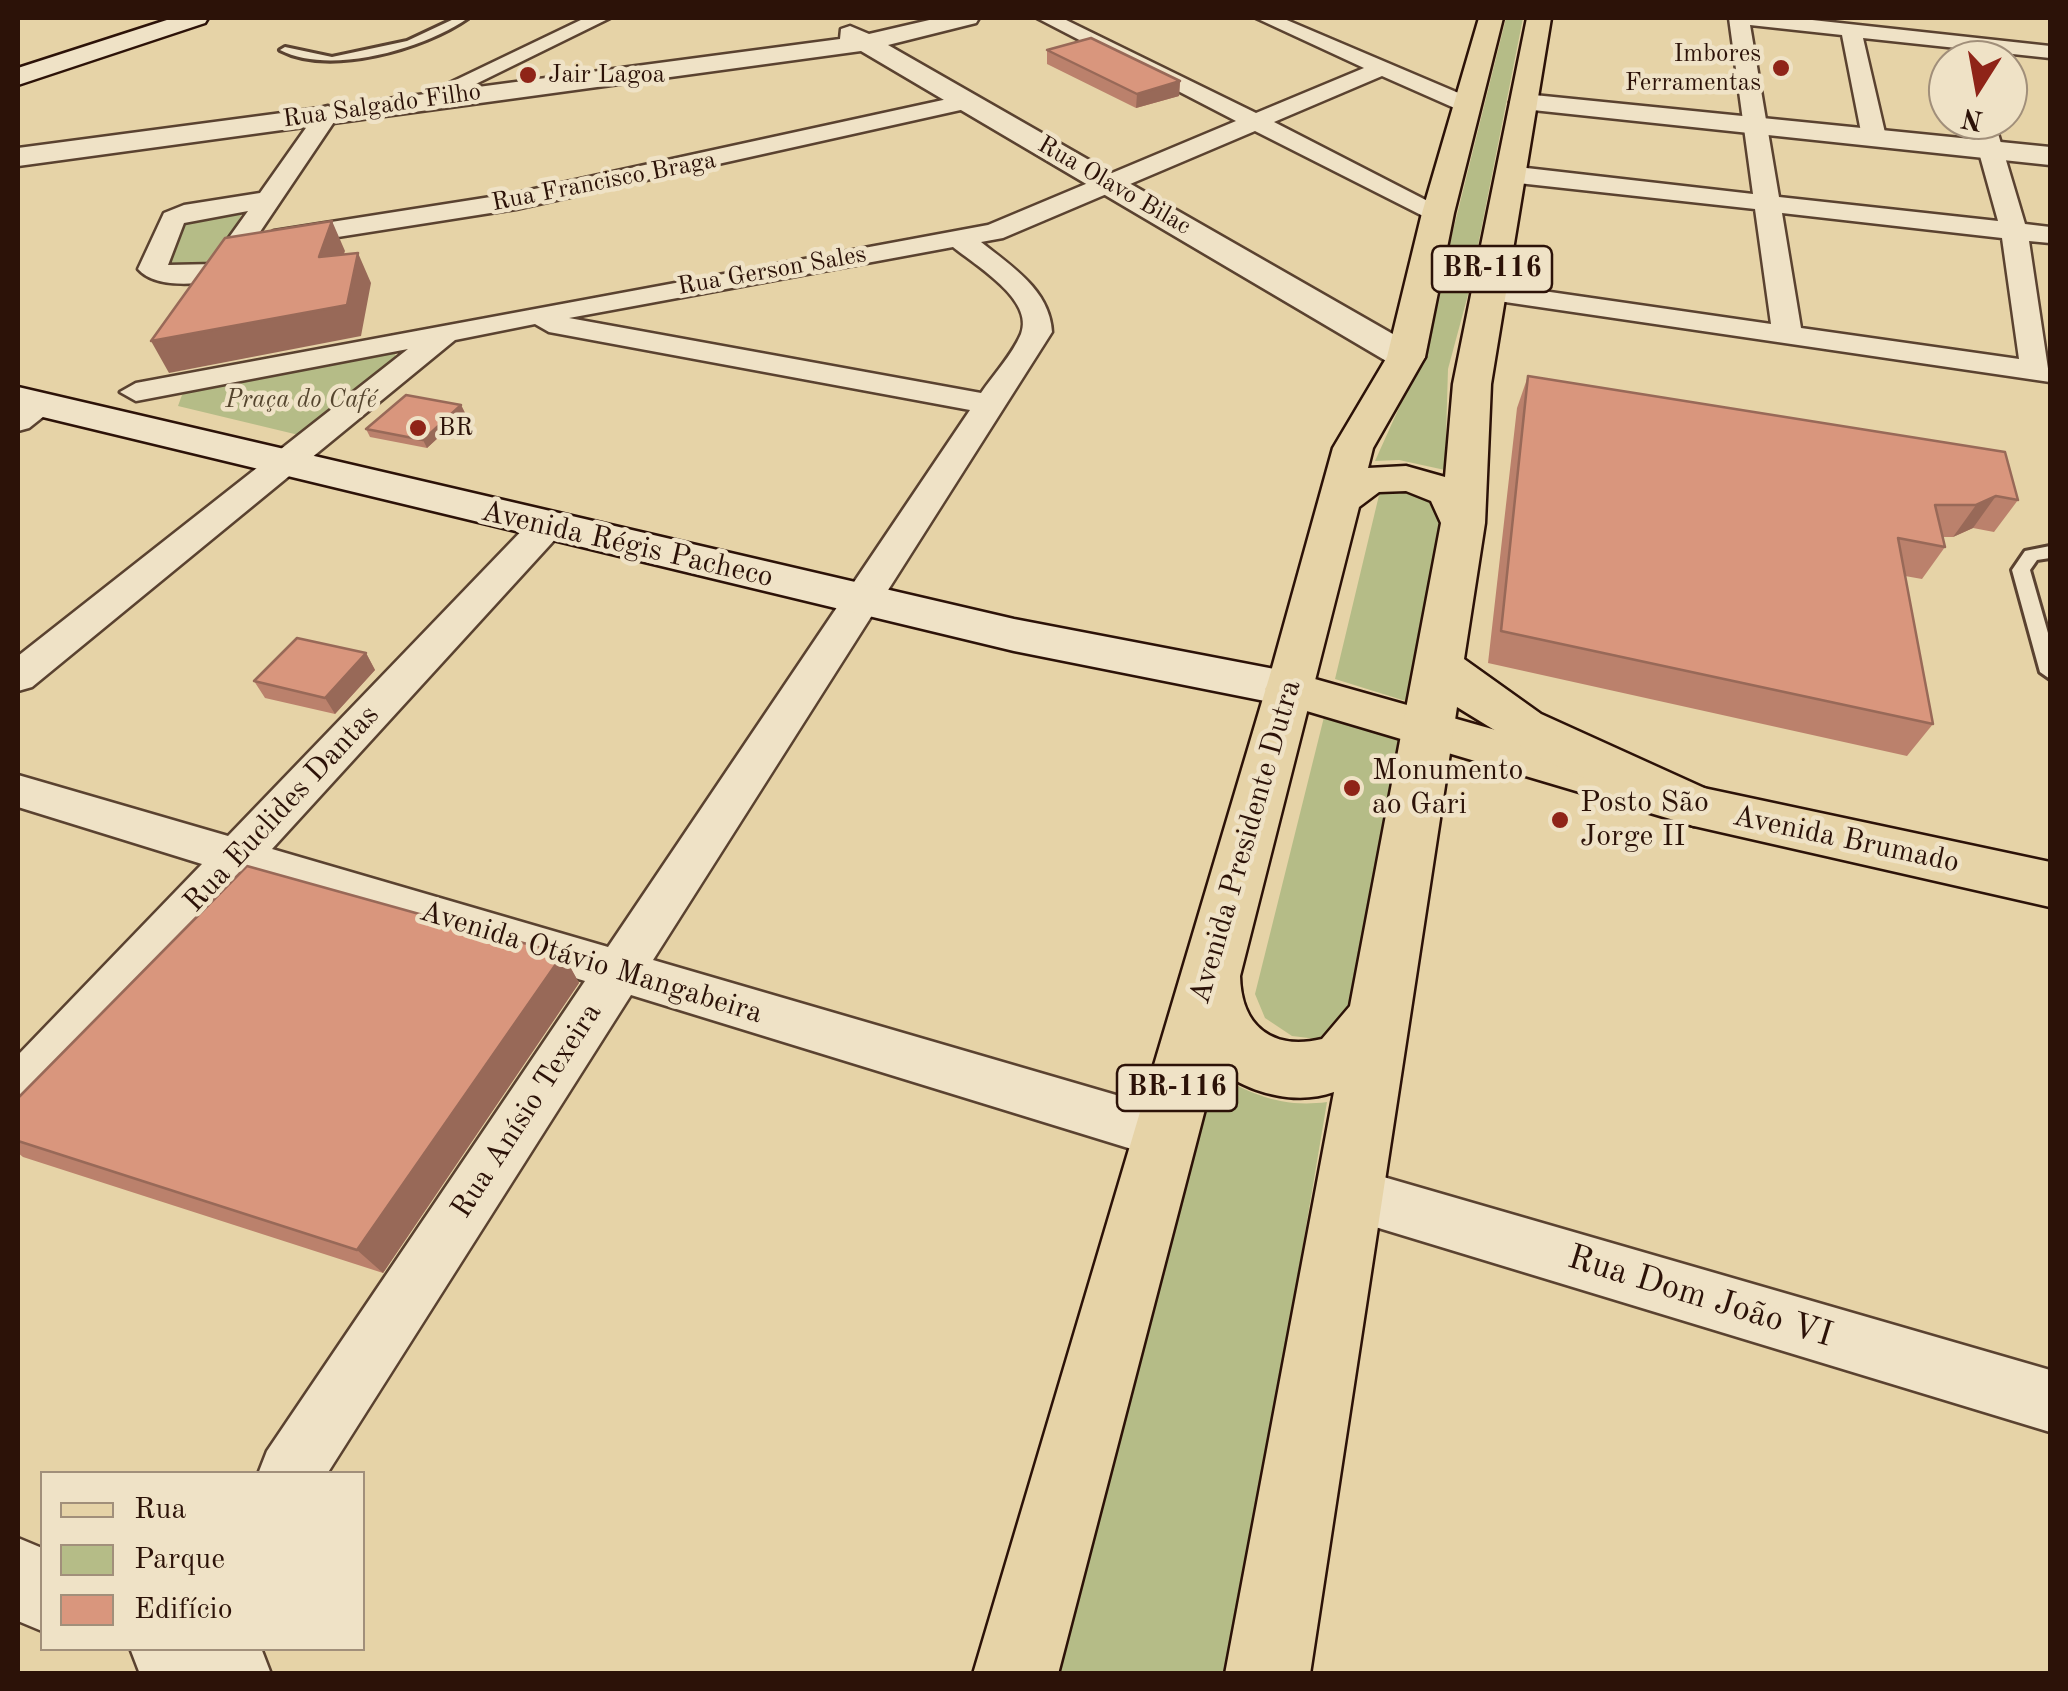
<!DOCTYPE html>
<html>
<head>
<meta charset="utf-8">
<style>
  body { margin:0 }
  #map { position:relative; width:2068px; height:1691px; overflow:hidden; background:#e6d3a7; font-family:"Old Standard TT",serif }
  canvas { display:block }
  .frame { position:absolute; inset:0; border:20px solid #2c1208; pointer-events:none }
  .legend { position:absolute; left:40px; top:1471px; width:325px; height:180px; box-sizing:border-box; background:#efe2c6; border:2px solid #a18f7a; margin:0; padding:12px 18px; list-style:none; font-size:30px; color:#2c1208 }
  .legend li { display:flex; align-items:center; gap:20px; height:50px }
  .legend b { width:50px; border:2px solid #a18f7a }
  .north { position:absolute; left:1928px; top:40px; width:100px; height:100px; box-sizing:border-box; background:#efe2c6; border:2px solid #a18f7a; border-radius:50%; rotate:191deg; font-size:28px; font-weight:700; line-height:40px; text-align:center; color:#2c1208 }
  .north::after { content:''; display:block; margin:auto; width:35px; height:45px; background:#8f2418; clip-path:polygon(50% 0,100% 100%,50% 72%,0 100%) }
</style>
</head>
<body>
<div id="map">
<canvas width="2068" height="1691"></canvas>
<div class="frame"></div>
<ul class="legend">
<li><b style="height:12px;background:#e6d3a7"></b>Rua</li>
<li><b style="height:28px;background:#b5bc87"></b>Parque</li>
<li><b style="height:28px;background:#d9967d"></b>Edifício</li>
</ul>
<div class="north">N</div>
</div>
<script>
const g = document.querySelector('canvas').getContext('2d');
g.lineJoin = 'round';
function fill(path, color) {
  g.fillStyle = color;
  g.fill(path, 'evenodd');
}
function strokePath(path, color, width, dash) {
  g.strokeStyle = color;
  g.lineWidth = width;
  g.lineCap = dash ? 'butt' : 'round';
  g.setLineDash(dash || []);
  g.stroke(path);
}
function write(font, color, halo, rows, align = 'center') {
  g.font = font + ' "Old Standard TT",serif';
  g.lineWidth = 9;
  g.setLineDash([]);
  g.textBaseline = 'middle';
  g.strokeStyle = halo;
  g.fillStyle = color;
  for (const [text, x, y, turn = 0] of rows) {
    g.save();
    g.translate(x, y);
    g.rotate((+turn || 0) * Math.PI / 180);
    g.textAlign = isNaN(turn) ? turn : align;
    if (halo) g.strokeText(text, 0, 0);
    g.fillText(text, 0, 0);
    g.restore();
  }
}
fill(new Path2D(`
  M1506,18H1523L1469,291L1448,369L1445,470L1399,460L1375,461L1421,359Z
  M242,214L214,264L166,268L181,222Z
  M382,353H394L399,360L307,437L178,406L182,395L197,385Z
  M1386,486L1445,500L1412,703L1335,679L1380,491Z
  M1327,705L1405,731L1379,843L1355,1010L1333,1033L1317,1039L1292,1036L1265,1018L1255,994Z
  M1214,1073C1252,1095 1283,1108 1327,1102L1231,1673L1054,1674Z`), '#b5bc87');
const service = new Path2D(`
  M456,18H468C424,49 330,76 280,50L285,47L332,57L407,41Z
  M2050,546V558L2037,560L2030,570L2050,640V679L2040,672L2012,570L2025,551Z`);
const minor = new Path2D(`
  M585,18H610L433,105H417L414,100Z
  M1037,18H1062L1256,113L1364,68L1256,18H1282L1475,100V110H1459L1382,76L1274,122L1451,213L1447,219H1429L1255,131L1003,238L981,242C1011,266 1050,290 1052,332L653,960L1164,1109L1183,1116L1191,1134L1183,1152L1164,1159L631,995L327,1474H258L267,1451L585,981L246,877L36,1107L18,1114V1055L202,864L18,807V775L228,836L533,519H559L564,527L559,535L272,849L608,947L970,410L549,332L535,324L455,340L32,687L18,691V656L408,349L136,401L120,392L136,383L988,225L1236,121ZM953,247C975,265 1035,300 1021,334C1012,355 994,374 981,393L569,318Z
  M1729,18H1794L2050,46V58L1863,38L1886,137L1874,144L1862,137L1842,35L1750,25L1779,197L1998,221L1970,120H1994L2025,224L2050,227V243L2029,241L2050,382L1478,298L1474,292L1488,283L1771,324L1755,209L1509,182L1496,174L1509,166L1753,194ZM1782,213L2002,238L2019,359L1801,328Z
  M966,95L974,97V107L516,209L274,247L261,239L274,231L516,193Z
  M328,106L340,113L237,266L229,268L228,278C204,284 156,290 138,269L164,213L184,205L260,193L320,108ZM248,211L213,260L216,264L168,265L184,223Z
  M42,395L58,405L29,428L18,431V407Z
  M1349,1167L2050,1370V1432L1349,1219L1329,1212L1321,1193L1329,1174Z`);
const tertiary = new Path2D(`
  M938,18H979L976,23L888,45L1419,349L1425,357L1419,365H1393L861,51L18,166V148L840,39L841,29L850,26L869,34Z
  M1524,94L2050,147V165L1514,108L1510,102Z
  M18,1538L42,1548V1631L18,1621Z
  M130,1648H261L271,1674H140Z`);
const secondary = new Path2D(`
  M173,18H208L205,23L18,85V68Z
  M18,387L1014,619L1290,672L1307,677L1315,689L1307,701L1290,706L1014,651L18,411Z`);
const primary = new Path2D(`
  M1290,672L1694,786L2050,862V907L1694,826L1273,701L1265,689L1273,677Z`);
const trunk = new Path2D(`
  M1479,18H1503L1454,213L1425,357L1373,448L1368,468L1406,466L1445,477L1453,384L1527,18H1551L1491,384L1485,523L1464,659L1541,714L1713,792L1721,806L1713,820L1694,826L1675,820L1540,758L1457,707L1310,1674H1225L1334,1092C1296,1106 1247,1093 1216,1067L1058,1674H973L1272,668L1333,448L1387,357L1422,213ZM1406,491L1431,501L1441,523L1350,1006L1322,1039C1272,1051 1241,1026 1240,976L1359,507L1379,492Z`);
strokePath(service, '#5a4230', 6);
strokePath(minor, '#5a4230', 5);
strokePath(tertiary, '#5a4230', 5);
strokePath(secondary, '#2c1208', 5);
strokePath(primary, '#2c1208', 5);
strokePath(trunk, '#2c1208', 5);
fill(service, '#efe2c6');
fill(minor, '#efe2c6');
fill(tertiary, '#efe2c6');
fill(secondary, '#efe2c6');
fill(primary, '#e6d3a7');
fill(trunk, '#e6d3a7');
fill(new Path2D(`
  M1047,50L1180,81L1179,96L1136,108L1047,64Z
  M1528,376L2018,500L1994,532L1973,528L1953,537H1942L1945,547L1922,579L1905,576L1933,724L1907,756L1488,663L1517,408Z
  M461,405L465,413L427,448L370,437L366,429Z
  M366,653L375,670L335,714L265,698L254,681Z
  M563,954L579,983L383,1273L23,1157L18,1153V1098Z`), '#bb816c');
fill(new Path2D(`
  M1180,81L1179,96L1136,108L1137,94Z
  M332,221L345,251L332,287L319,257Z
  M358,253L371,283L361,336L169,373L151,341Z
  M461,405L465,413L427,448L423,440Z
  M1996,496L1973,528L1953,537L1976,505Z
  M366,653L375,670L335,714L325,698Z
  M563,954L579,983L383,1273L357,1250Z`), '#986958');
const building = new Path2D(`
  M1091,38L1180,81L1137,94L1047,50Z
  M332,221L319,257L358,253L347,305L151,341L225,238Z
  M1528,376L2005,452L2018,500L1996,496L1976,505H1935L1945,547L1898,538L1933,724L1501,631Z
  M406,395L461,405L423,440L366,429Z
  M297,638L366,653L325,698L254,681Z
  M247,866L563,954L357,1250L18,1141V1098Z`);
fill(building, '#d9967d');
strokePath(building, '#986958', 2.5);
for (const [x, y, r, color] of [
  [1781,68,10,"#8f2418"],
  [528,75,10,"#8f2418"],
  [418,428,10,"#8f2418"],
  [1352,788,10,"#8f2418"],
  [1560,820,10,"#8f2418"]
]) {
  const dot = new Path2D();
  dot.arc(x, y, r, 0, 2 * Math.PI);
  g.fillStyle = color;
  g.fill(dot);
  strokePath(dot, '#efe2c6', 4);
}
write('25px', '#2c1208', '#efe2c6', [
  ["Imbores",1761,54,"right"],
  ["Ferramentas",1761,83,"right"],
  ["Jair Lagoa",548,75],
  ["BR",438,428]
], 'left');
write('25px', '#2c1208', '#efe2c6', [
  ["Rua Salgado Filho",382,106,-8],
  ["Rua Francisco Braga",604,182,-11],
  ["Rua Olavo Bilac",1114,186,30],
  ["Rua Gerson Sales",772,271,-10]
]);
write('italic 25px', '#55452e', '#efe2c6', [
  ["Praça do Café",301,400]
]);
for (const [x, y, w] of [
  [1492,269,120],
  [1177,1088,120]
]) {
  const box = new Path2D();
  box.roundRect(x - w / 2, y - 23, w, 46, 8);
  g.fillStyle = '#efe2c6';
  g.fill(box);
  strokePath(box, '#2c1208', 2.5);
}
write('bold 28px', '#2c1208', null, [
  ["BR-116",1492,269],
  ["BR-116",1177,1088]
]);
write('30px', '#2c1208', '#efe2c6', [
  ["Avenida Régis Pacheco",627,545,13],
  ["Rua Euclides Dantas",282,809,-47],
  ["Avenida Brumado",1846,840,12],
  ["Avenida Presidente Dutra",1246,842,-74],
  ["Avenida Otávio Mangabeira",591,963,17],
  ["Rua Anísio Texeira",527,1111,-57]
]);
write('30px', '#2c1208', '#efe2c6', [
  ["Monumento",1372,771],
  ["ao Gari",1372,805],
  ["Posto São",1580,803],
  ["Jorge II",1580,837]
], 'left');
write('35px', '#2c1208', '#efe2c6', [
  ["Rua Dom João VI",1700,1297,17]
]);
</script>
</body>
</html>
